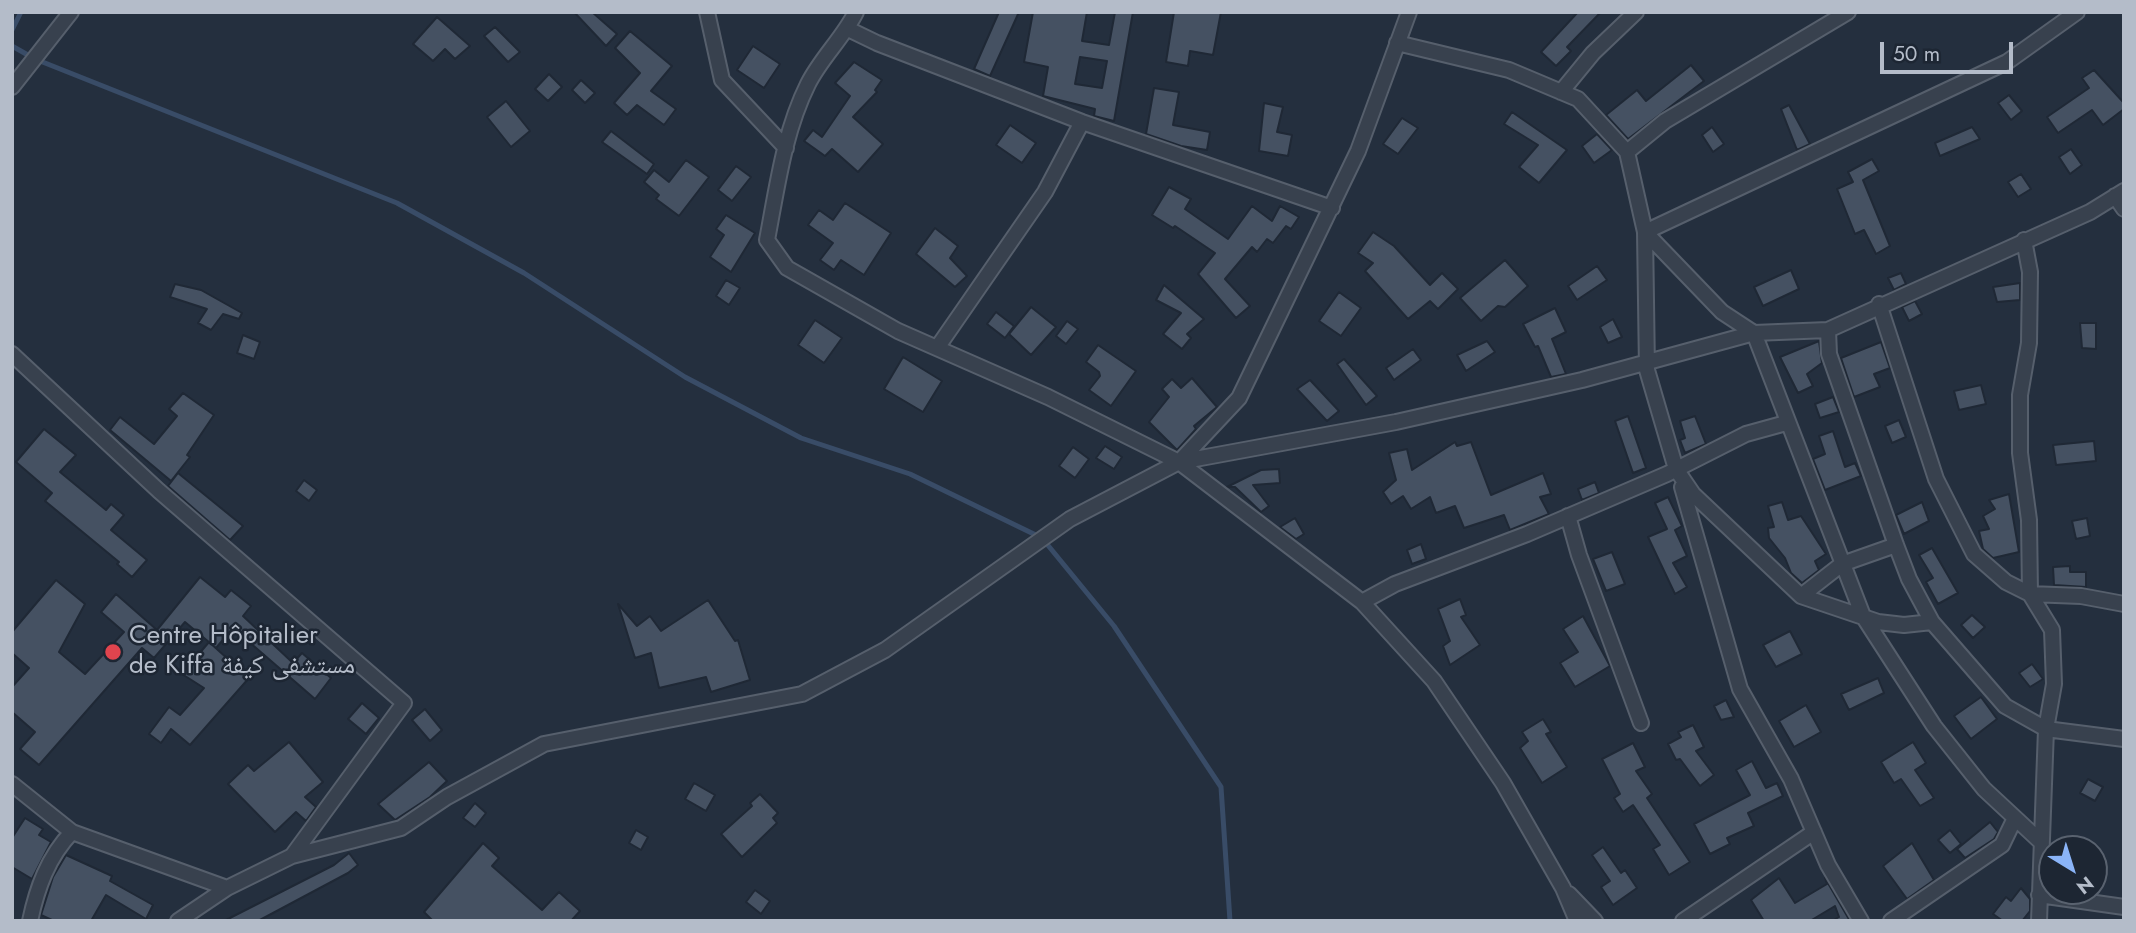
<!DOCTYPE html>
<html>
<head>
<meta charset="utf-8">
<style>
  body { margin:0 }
  #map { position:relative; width:2136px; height:933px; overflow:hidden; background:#242f3e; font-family:Jost,sans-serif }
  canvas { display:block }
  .frame { position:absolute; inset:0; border:14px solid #b4bcc9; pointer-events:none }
  .north { position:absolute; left:2038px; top:835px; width:70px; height:70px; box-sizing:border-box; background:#1d2633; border:2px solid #59626f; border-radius:50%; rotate:142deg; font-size:19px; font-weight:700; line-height:28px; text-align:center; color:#b4bcc9 }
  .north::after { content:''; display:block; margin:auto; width:24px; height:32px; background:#8ab4f8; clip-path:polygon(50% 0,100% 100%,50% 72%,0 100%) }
  .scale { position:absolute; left:1880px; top:42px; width:133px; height:32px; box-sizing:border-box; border:4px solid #b4bcc9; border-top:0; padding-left:9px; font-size:21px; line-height:24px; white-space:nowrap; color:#b4bcc9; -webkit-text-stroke:5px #1d2633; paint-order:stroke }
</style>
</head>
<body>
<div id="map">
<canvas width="2136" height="933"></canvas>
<div class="frame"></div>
<div class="north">N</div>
<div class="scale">50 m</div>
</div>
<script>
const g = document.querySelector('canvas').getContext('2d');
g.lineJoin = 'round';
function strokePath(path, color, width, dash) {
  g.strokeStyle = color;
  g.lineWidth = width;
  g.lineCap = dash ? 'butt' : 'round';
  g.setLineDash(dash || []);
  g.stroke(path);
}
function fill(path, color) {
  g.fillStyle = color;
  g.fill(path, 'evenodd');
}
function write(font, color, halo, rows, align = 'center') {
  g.font = font + ' Jost,"Noto Naskh Arabic",sans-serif';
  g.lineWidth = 5;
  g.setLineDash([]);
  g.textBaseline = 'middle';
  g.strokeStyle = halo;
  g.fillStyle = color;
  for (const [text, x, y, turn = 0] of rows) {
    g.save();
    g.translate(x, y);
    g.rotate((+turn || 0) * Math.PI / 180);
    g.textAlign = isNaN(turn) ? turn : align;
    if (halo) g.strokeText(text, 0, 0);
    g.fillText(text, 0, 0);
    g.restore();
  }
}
strokePath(new Path2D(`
  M12,30L21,12
  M12,46L35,59L397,203L524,273L685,377L801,438L910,474L1042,538L1114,626L1221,787L1230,921`), '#394c67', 5);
const building = new Path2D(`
  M574,12H592L617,34L606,46Z
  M999,12H1019L990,76L974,69Z
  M1033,12H1087L1082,41L1109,45L1115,12H1133L1114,121L1094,116L1095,109L1043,96L1048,67L1024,62ZM1080,57L1107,61L1102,88L1075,84Z
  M1174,12H1221L1213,55L1190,51L1188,66L1166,62Z
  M1578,12H1601L1567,47L1571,51L1556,66L1541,52Z
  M437,17L470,46L455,59L445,49L433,61L413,44Z
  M495,27L520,52L508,62L484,36Z
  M630,31L672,66L651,91L676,109L664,125L637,105L627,115L614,103L640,73L615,48Z
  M753,46L780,64L764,88L737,70Z
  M854,62L882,80L875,90L877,92L853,117L883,144L858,172L832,149L825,156L804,141L813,130L822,137L850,96L835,83Z
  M1691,65L1704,81L1628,139L1606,115L1637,90L1646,101Z
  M2094,70L2124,103V109L2103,125L2092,110L2058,133L2047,117L2089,88L2082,78Z
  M549,74L562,87L548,101L535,89Z
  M581,80L595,93L585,103L572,90Z
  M1154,88L1179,92L1173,125L1210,132L1207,150L1181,146L1146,134Z
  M2009,95L2022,111L2011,120L1998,103Z
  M506,101L530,131L511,147L487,117Z
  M1264,103L1283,107L1277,132L1292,135L1288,156L1259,151Z
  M1789,105L1810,144L1797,150L1781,109Z
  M1512,112L1567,150L1539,183L1519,167L1538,145L1504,124Z
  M1402,118L1418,128L1398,154L1383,144Z
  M1010,125L1036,143L1022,163L996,145Z
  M1712,127L1724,144L1713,152L1702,135Z
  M1972,127L1980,139L1940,156L1935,143Z
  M611,131L654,164L647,174L602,142Z
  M1597,134L1612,150L1594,163L1582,146Z
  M2071,149L2082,165L2070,174L2059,157Z
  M1872,159L1879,171L1863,180L1890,246L1876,254L1864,230L1855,234L1837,189L1853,182L1848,172Z
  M686,160L709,177L679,216L656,199L659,195L644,182L654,170L669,182Z
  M736,166L751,177L732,201L718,190Z
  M2021,174L2031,189L2018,197L2008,182Z
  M1169,187L1191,199L1185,209L1228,239L1252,206L1272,221L1280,206L1299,217L1291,229L1286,226L1273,243L1267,239L1257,252L1252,247L1225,279L1250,306L1236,318L1198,274L1215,253L1175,226L1173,228L1152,215Z
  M845,203L891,233L864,275L841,260L834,270L820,260L833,243L808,225L819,210L833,220Z
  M726,215L755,233L731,272L710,257L724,235L716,229Z
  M935,228L958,246L950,258L967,276L955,287L916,254Z
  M1373,232L1394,246L1430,285L1442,273L1458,289L1438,309L1430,301L1408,319L1365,271L1373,263L1358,253Z
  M1505,260L1528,286L1505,307L1498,306L1481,321L1460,298Z
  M1597,266L1607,280L1577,300L1568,286Z
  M1791,270L1799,289L1763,306L1754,287Z
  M1901,273L1906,284L1894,290L1888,278Z
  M726,280L740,288L729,305L716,296Z
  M2020,283V300L1997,302L1993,287Z
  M175,284L201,290L242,313L239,319L223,314L211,330L198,323L207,309L170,297Z
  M1164,285L1204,319L1187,334L1191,338L1182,349L1163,334L1181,313L1156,300Z
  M1339,292L1361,308L1341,336L1319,321Z
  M1915,301L1922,314L1909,321L1902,307Z
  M1031,307L1056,327L1031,355L1009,334Z
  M1555,308L1566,332L1552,339L1566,374L1551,377L1538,346L1535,347L1523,324Z
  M996,312L1014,326L1005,338L987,324Z
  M1613,319L1622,337L1608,343L1600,327Z
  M815,320L842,338L824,363L798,345Z
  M1067,321L1078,329L1066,344L1056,336Z
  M2080,323H2096V349L2082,348Z
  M243,335L260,342L254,359L237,353Z
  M1487,341L1495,352L1466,371L1457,355Z
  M1819,341L1822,363L1807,374L1813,386L1798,393L1780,357Z
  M1881,342L1890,368L1874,374L1880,387L1854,397L1841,358Z
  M1098,345L1136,371L1111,406L1089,390L1100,376L1099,372L1086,362Z
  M1413,349L1421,360L1394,380L1386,368Z
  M903,357L942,381L923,412L884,389Z
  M1344,359L1377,396L1366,405L1337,364Z
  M1192,378L1217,407L1194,426L1196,429L1177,450L1149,422L1169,397L1162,389L1172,379L1181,388Z
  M1310,380L1339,411L1327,421L1297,389Z
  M1981,385L1986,404L1959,410L1954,391Z
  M183,393L214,415L187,455L190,457L171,481L110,430L120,417L154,444L177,416L169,409Z
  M1833,397L1839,412L1820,418L1815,404Z
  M1628,416L1646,468L1633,473L1615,421Z
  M1695,416L1706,444L1685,453L1680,440L1685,438L1680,421Z
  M1899,420L1906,437L1892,443L1885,426Z
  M44,429L76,455L60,472L106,510L111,504L124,515L111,530L147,560L132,577L117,564L119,562L45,501L52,493L16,462Z
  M1833,431L1845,467L1855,463L1861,476L1825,490L1813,459L1825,454L1819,436Z
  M2094,441L2096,461L2056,465L2053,445Z
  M1455,442L1457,446L1471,442L1491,495L1543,473L1551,494L1540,497L1549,514L1510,530L1504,515L1464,528L1455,506L1436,513L1430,497L1411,509L1403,496L1391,504L1383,492L1396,480L1389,453L1407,449L1412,470Z
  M1105,446L1122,457L1114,469L1096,458Z
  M1073,447L1089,459L1075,478L1059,466Z
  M1279,469L1280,483L1253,485L1269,506L1261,512L1235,487H1227L1261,470Z
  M178,473L243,526L230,540L168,486Z
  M304,480L317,490L309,501L296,491Z
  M1595,482L1599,493L1582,500L1578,489Z
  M2009,494L2019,552L1993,558L1983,549L1979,531L1989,529L1983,516L1995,509L1989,500Z
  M1668,497L1682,526L1675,530L1687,556L1673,563L1687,587L1675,594L1648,537L1667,529L1655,503Z
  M1782,502L1788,520L1801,516L1826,554L1815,561L1819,570L1802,583L1791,573L1785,558L1769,538L1768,528L1774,527L1768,506Z
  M1922,502L1929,521L1904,534L1896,515Z
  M1295,518L1304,534L1296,539L1280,527Z
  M2087,518L2090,536L2076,539L2072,521Z
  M1421,544L1426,559L1412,564L1407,550Z
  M1932,548L1958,593L1938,604L1926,582L1933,578L1919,555Z
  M1612,552L1625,584L1606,591L1593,559Z
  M2070,566V572H2086V587L2054,585L2053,567Z
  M200,577L225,597L231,590L251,606L243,616L293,663L302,653L331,678L315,699L233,628L216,648L185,622L154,658L142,648L39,765L20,749L35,732L12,712V687L29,668L12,653V632L56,580L85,604L59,652L85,674L124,632L101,612L116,594L157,630Z
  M1460,599L1466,615L1461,617L1480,645L1450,665L1443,646L1450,641L1438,609Z
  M708,600L735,641L738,640L750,680L711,692L706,677L659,688L651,653L635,658L618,604L637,626L650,616L661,631Z
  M1972,615L1985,627L1973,638L1961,625Z
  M1583,616L1610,666L1575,687L1560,663L1578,652L1563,629Z
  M1790,631L1802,654L1776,667L1763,645Z
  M209,642L249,678L190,745L171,729L161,743L149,734L169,707L180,715L204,688L182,674Z
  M2032,664L2043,679L2030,687L2019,673Z
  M1878,678L1884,693L1849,710L1841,694Z
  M1981,697L1997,719L1971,739L1954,716Z
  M1726,700L1734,717L1721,720L1714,706Z
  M362,703L379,718L366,734L348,719Z
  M1806,705L1821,732L1794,747L1779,721Z
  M425,709L442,730L430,741L412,720Z
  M1543,719L1551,732L1546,734L1567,767L1542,783L1520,748L1528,741L1522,732Z
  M1693,725L1704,747L1696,751L1714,775L1700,786L1680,759L1676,760L1668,744L1681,737L1678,732Z
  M289,742L323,782L305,797L316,807L306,821L296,812L275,832L228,784L248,765L254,771Z
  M1913,742L1926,763L1915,770L1934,798L1920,806L1901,779L1894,783L1881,762Z
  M1633,743L1645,767L1636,771L1652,794L1647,798L1690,862L1669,875L1653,849L1660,845L1633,805L1623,812L1614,798L1620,794L1602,759Z
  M1752,761L1766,788L1777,783L1783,796L1748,813L1754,826L1727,838L1730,844L1710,854L1694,824L1750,795L1736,770Z
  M429,762L447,781L430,797L395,820L378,804Z
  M2088,779L2103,787L2095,801L2080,793Z
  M694,783L715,795L706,811L685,799Z
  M760,794L778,813L773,818L777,823L742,857L721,834L752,806L750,803Z
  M475,803L486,813L475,827L463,818Z
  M25,818L43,829L39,835L51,842L32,879L12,867V838Z
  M1990,822L1998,832L1994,839L1965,858L1957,849Z
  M636,830L648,837L641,850L629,843Z
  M1950,830L1961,844L1950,853L1938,840Z
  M483,843L499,858L492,866L542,910L559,892L580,911L571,921H433L424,912Z
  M1912,843L1934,880L1907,899L1883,866Z
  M1603,847L1621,873L1625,870L1637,888L1613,905L1601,887L1610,881L1592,855Z
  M349,853L358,865L348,873L258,921H224L334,865Z
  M66,855L112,876L110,881L153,905L146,919L106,895L91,921H54L41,915L53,877Z
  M1779,878L1795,903L1827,884L1825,878L1850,921H1832L1839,917L1835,906L1810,921H1764L1751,900Z
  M2021,888L2030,899V911L2022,921H2003L1993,914L2006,897L2011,901Z
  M755,890L770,901L761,914L746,902Z`);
fill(building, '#455162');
strokePath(building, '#1f2835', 2);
const street = new Path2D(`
  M707,12L722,80L786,148
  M856,12C843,38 821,58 808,84C784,132 777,188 767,240L787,268L898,331L1048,397L1179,462L1362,602L1434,681L1503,783L1563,888L1577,921
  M848,29L877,43L1082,122L1332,208
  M1397,43L1509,70L1578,99L1627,152L1645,232L1647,370L1676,469L1693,494L1801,596L1878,622L1904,625L1932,622
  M12,87L71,12
  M1561,92L1593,53L1636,12
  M1627,152L1665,121L1848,12
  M2115,196L2124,209
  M2024,240L2030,272L2029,343L2020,395V453L2029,520L2030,594L2052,630L2054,684L2046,729L2039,921
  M1879,304L1936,479L1974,554L2006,582L2030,594L2081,596L2124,604
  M1828,330L1829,354L1896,545L1909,579L1932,622L2005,706L2046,729L2124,739
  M937,348L1045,192L1082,122
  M12,354L159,491L404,703L292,856
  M1179,462L1239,398L1358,151L1409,12
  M1682,487L1740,689L1791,779L1828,865L1861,921
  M1568,516L1579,555L1641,723
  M1801,596L1842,564L1896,545
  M1362,602L1395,584L1527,534L1667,474L1746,434L1786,423
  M12,784L72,832L227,888
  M2041,842L1984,789L1934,726L1863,616L1754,333L1722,312L1645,232L2007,62L2077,12
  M1569,894L1595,921
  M2039,895L2124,907
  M30,921C37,888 48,857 72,832
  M178,921L227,888L292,856L401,828L447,797L544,744L802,694L885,650L1070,519L1179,462L1396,422L1582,380L1754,333L1828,330L2090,212L2124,191
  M1683,921L1814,832
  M1891,921L2002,845L2015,818`);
strokePath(street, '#565f6c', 18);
strokePath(street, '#38414e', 14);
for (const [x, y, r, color] of [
  [113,652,9,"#e0444e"]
]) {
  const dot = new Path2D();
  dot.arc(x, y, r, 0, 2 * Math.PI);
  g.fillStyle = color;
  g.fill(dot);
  strokePath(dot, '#1d2633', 2.5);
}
write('26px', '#b4bcc9', '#1d2633', [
  ["Centre Hôpitalier",129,637],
  ["de Kiffa مستشفى كيفة",129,667]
], 'left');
</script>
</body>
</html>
